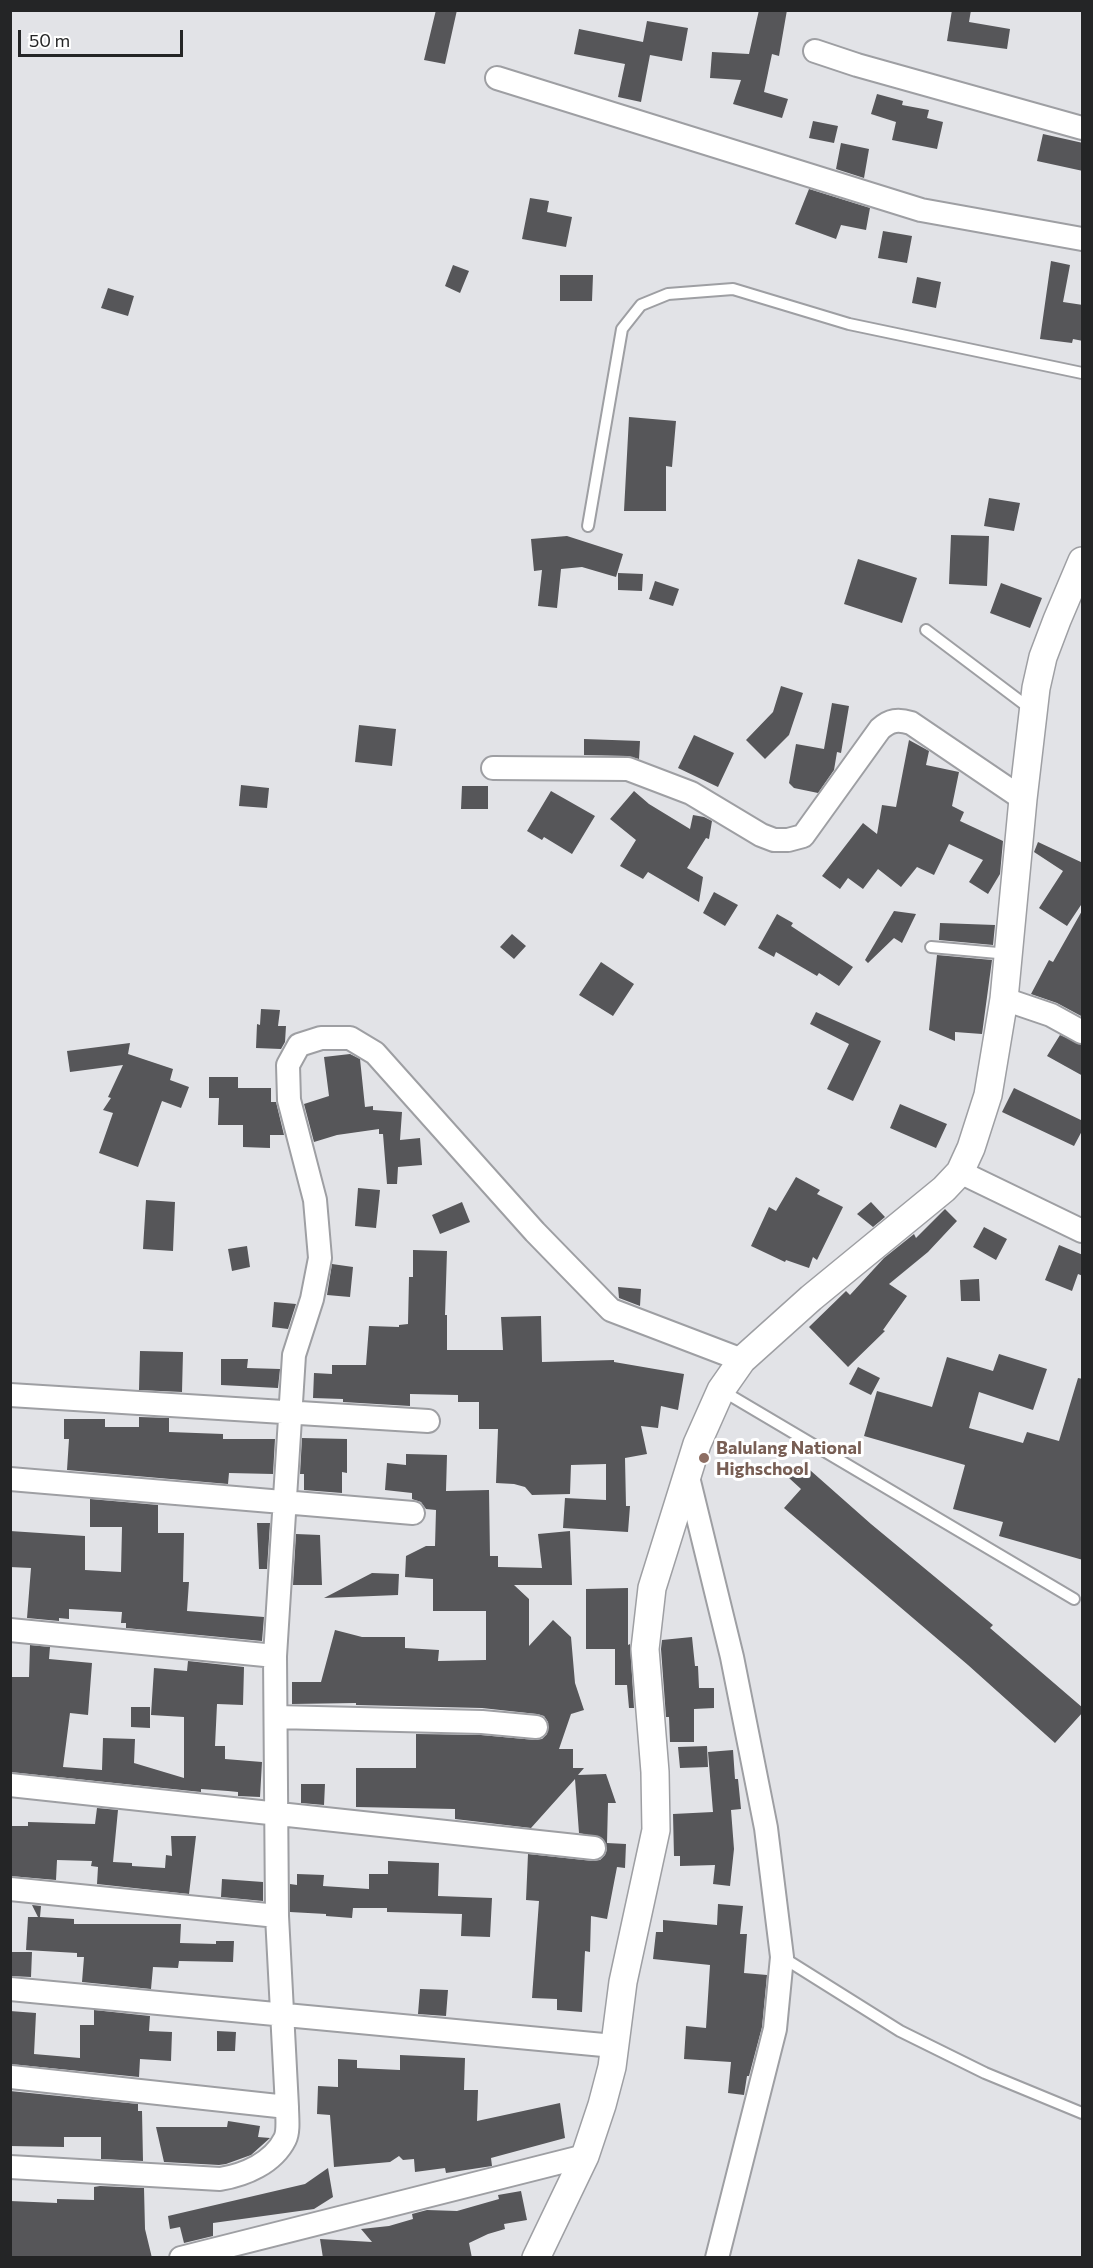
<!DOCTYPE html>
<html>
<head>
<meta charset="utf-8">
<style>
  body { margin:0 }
  #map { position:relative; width:1093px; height:2268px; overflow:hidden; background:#e2e3e7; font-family:Commissioner,sans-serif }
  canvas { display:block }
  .frame { position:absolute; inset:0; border:12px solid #242526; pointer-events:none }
  .scale { position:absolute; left:18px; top:30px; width:165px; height:27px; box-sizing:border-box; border:3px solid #242526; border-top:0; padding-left:8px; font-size:18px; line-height:21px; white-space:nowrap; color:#242526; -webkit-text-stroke:4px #fff; paint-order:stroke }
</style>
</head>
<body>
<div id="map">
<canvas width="1093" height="2268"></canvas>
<div class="frame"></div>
<div class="scale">50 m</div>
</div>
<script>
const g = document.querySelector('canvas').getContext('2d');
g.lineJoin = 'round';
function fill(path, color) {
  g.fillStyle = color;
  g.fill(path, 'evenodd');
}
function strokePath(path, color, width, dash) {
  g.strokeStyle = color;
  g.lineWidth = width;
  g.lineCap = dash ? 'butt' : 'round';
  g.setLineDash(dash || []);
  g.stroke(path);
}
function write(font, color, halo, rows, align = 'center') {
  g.font = font + ' Commissioner,sans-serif';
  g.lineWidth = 6;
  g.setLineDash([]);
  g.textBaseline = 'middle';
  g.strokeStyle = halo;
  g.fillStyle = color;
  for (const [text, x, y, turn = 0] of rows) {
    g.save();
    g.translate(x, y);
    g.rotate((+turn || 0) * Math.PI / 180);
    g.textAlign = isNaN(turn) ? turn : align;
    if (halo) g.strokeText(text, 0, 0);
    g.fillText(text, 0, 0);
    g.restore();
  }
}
fill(new Path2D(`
  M436,10H457L445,64L424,60Z
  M759,10H787L779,56L772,54L764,92L788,99L782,118L733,104L741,80L710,78L712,52L749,54Z
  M952,10H971L969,22L1010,29L1007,49L947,41Z
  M647,21L688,28L682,61L650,55L641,102L618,97L625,64L574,54L579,29L643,42Z
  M877,94L903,101L902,105L929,110L927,118L943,122L937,149L892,140L896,122L871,114Z
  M813,121L838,126L834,143L809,138Z
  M1043,134L1083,143V171L1037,161Z
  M841,143L869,149L864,178L836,169Z
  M809,189L870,208L866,230L841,225L836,239L795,224Z
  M530,198L549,201L547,212L572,217L566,247L522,239Z
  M883,231L912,236L907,263L878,258Z
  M1051,261L1070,265L1063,302L1083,305V341L1073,339L1072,343L1040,339Z
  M453,265L469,271L460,293L445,286Z
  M560,275H593L592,301H560Z
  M917,277L941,282L936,308L912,303Z
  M108,288L134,296L128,316L101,308Z
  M629,417L676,421L672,467L666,466V511H624Z
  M989,498L1020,503L1014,531L984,526Z
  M951,535L989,536L987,586L949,584Z
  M567,536L623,554L616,577L582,567L561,569L557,608L538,606L542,570L534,571L531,539Z
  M858,559L917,578L902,623L844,604Z
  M618,573L643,574L642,591L618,590Z
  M655,581L679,589L673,606L649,599Z
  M1001,583L1042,598L1030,628L990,613Z
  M781,686L803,693L789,735L765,759L746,740L773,712Z
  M832,703L849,706L841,753L837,752L834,770L818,793L794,788L789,783L796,744L824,749Z
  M359,725L396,729L392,766L355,762Z
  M694,735L734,753L718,787L678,768Z
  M584,739L640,741L639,759L628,756L584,755Z
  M909,740L929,751L926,765L959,772L952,806L964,812L960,821L1003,841L1000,874L988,894L969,882L983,860L949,844L934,875L917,867L901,887L878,869L863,889L848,878L840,889L822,876L863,823L877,834L882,805L896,807Z
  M241,785L269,788L267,808L239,806Z
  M462,786H488V809H461Z
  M551,791L595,816L572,854L544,837L542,840L527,831Z
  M634,791L649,804L690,829L693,815L704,817L712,821L709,839L706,838L687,868L703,877L699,902L648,872L643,879L620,866L636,840L610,819Z
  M1038,842L1083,863V902L1067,926L1039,908L1063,871L1034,852Z
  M714,892L738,905L725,926L703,913Z
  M1083,909V1017L1057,1003L1031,994L1049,960L1053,962Z
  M894,911L916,914L902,943L894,938L868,963L865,960Z
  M777,914L793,923L791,926L853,967L839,986L819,973L817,976L776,952L774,957L758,948Z
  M940,923L995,925L993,945L939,940Z
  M512,934L526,946L514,959L500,947Z
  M937,955L992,960L982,1034L955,1032V1041L929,1030Z
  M601,962L634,984L613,1016L579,995Z
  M261,1009L280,1010L278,1026H286L285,1042L281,1049L256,1048L257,1024L260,1025Z
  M816,1012L881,1041L853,1101L827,1089L849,1044L810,1024Z
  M1060,1035L1083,1045V1076L1047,1056Z
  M130,1043L128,1054L173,1069L170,1080L189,1087L181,1108L162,1101L138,1167L99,1153L113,1113L103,1110L111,1098L108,1097L123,1065L70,1072L67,1051Z
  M350,1054L360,1059L365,1107L373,1106V1110L402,1112L400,1140L420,1138L422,1165L398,1167L397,1184H387L383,1134H379V1129L337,1135L314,1142L304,1104L329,1096L324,1057Z
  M209,1077H238V1088H271V1102H276L284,1135H270V1148L243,1147V1125H218L219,1098H209Z
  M1014,1088L1083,1121V1129L1074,1146L1002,1112Z
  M900,1104L947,1124L936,1148L890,1128Z
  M796,1177L820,1190L817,1194L843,1207L817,1260L813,1257L809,1268L786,1260L785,1262L751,1246L769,1207L776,1211Z
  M358,1188L380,1190L376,1228L355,1226Z
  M146,1200L175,1202L173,1251L143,1249Z
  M462,1202L470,1222L440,1234L432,1215Z
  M871,1202L885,1217L873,1227L857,1214Z
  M945,1209L957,1221L928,1252L889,1284L907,1296L883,1330L885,1331L848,1367L809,1327L846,1291L850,1295L884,1258L914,1234L916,1238Z
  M984,1227L1007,1239L996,1260L973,1247Z
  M1059,1245L1083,1255V1276L1078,1274L1072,1291L1045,1280Z
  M247,1246L250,1267L232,1271L228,1249Z
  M413,1250L447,1251L445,1315H447V1350H503L501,1317L541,1316L542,1362L614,1360V1362L684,1374L678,1410L661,1406L658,1428L641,1426L647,1454L625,1458L626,1506H630L628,1532L563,1528L565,1498L606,1500V1464L571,1465L570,1494L532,1495L525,1487L514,1484L496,1483L498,1429H479V1402H458V1395L410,1394V1406L343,1402V1399L313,1398L314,1373L332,1374V1365H366L369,1326L399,1327V1325L408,1324L409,1277H413Z
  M332,1264L353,1267L350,1297L327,1295Z
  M979,1279L980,1301H961L960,1280Z
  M618,1287L641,1289L640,1306L619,1298Z
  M274,1302L296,1304L288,1329L272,1327Z
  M140,1351L183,1352L182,1392L139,1390Z
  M999,1354L1047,1369L1033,1410L979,1392L969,1428L1023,1443L1027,1432L1059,1441L1078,1378L1083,1379V1560L999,1536L1003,1522L953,1509L965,1465L864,1436L877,1391L932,1407L947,1357L993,1371Z
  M221,1359H248L247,1368L280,1369L278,1388L221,1385Z
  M858,1367L880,1378L871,1395L849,1384Z
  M139,1417L169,1418V1432L223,1434V1439H275L273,1474L229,1473L228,1484L67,1470L69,1439H64V1419H105V1427H139Z
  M302,1438L347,1439V1473L342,1472V1493L304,1490V1474H300Z
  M406,1454L447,1455L446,1491L489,1490L490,1556H498V1567L542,1568L538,1534L570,1531L572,1585H514L529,1599V1646L553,1620L571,1637L575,1683L584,1710L571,1714L559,1749H573V1768H584L578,1775L606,1774L616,1803H608L607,1843L626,1844L625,1868L617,1867L607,1919L591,1916L590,1952L585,1951L582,2012L557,2010V1999L532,1998L539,1901L526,1900L528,1854L593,1861L600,1860L605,1855L607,1849L602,1838L579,1833L575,1779L531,1828L455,1819V1809L356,1807V1768H416V1734L481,1735L535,1740L542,1739L547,1734L548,1722L544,1716L537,1714L482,1708L356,1705V1703L292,1704V1682H321L335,1630L362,1637H405V1648L439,1650L438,1661L486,1660V1611H433V1579L405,1577L406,1556L426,1546H435L436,1510L426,1509L421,1502L412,1499V1493L385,1490L387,1463L406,1465Z
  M802,1463L871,1524L993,1625L990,1628L1083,1708V1712L1055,1743L968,1665L784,1508L801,1489L789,1478Z
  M90,1499L158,1505V1533H184L183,1582H189L187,1611L264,1617L262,1641L126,1628V1623H121L122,1612L69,1609V1619L59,1618V1621L27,1618L31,1568L10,1567V1531L85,1536V1570L121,1572L122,1527H90Z
  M257,1523H270L267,1569H259Z
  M296,1534L320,1535L322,1585H293Z
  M372,1573L399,1574L398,1595L324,1598Z
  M628,1588V1645L630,1644L634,1708H629L627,1685H615V1649H586V1589Z
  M692,1637L695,1666H698L699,1688H714V1708L694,1709V1742H670L669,1717H666L661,1649L662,1640Z
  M30,1645L50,1647L49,1659L92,1663L88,1715L70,1713L63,1767L102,1770L103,1738L135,1739L134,1763L184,1778V1717L151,1715L154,1668L187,1671L188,1661L244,1667L243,1705L217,1704L215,1746H225V1759L262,1762L260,1797L238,1796V1792L228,1791L201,1789V1792L10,1772L12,1677H29Z
  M131,1707H150V1728L131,1727Z
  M707,1746L708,1767L680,1768L678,1747Z
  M733,1750L735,1779H738L741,1809L731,1810L734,1849L730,1886L713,1884L715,1865L680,1866V1856H674L673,1814L713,1812L708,1752Z
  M301,1784H325L324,1805L301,1803Z
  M97,1808L118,1810L113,1862L132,1863V1866L165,1868L166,1855L172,1856L171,1836H196L189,1894L97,1884L98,1867L91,1866L92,1861L57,1860L56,1880L10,1876V1826H28V1822L95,1824Z
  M388,1861L439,1863L438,1896L492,1898L490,1937L461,1936L462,1914L387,1912V1908H353L352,1918L326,1916V1914L290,1912V1884L297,1885V1874L324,1875L323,1886L369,1889V1874H388Z
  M222,1879L263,1882V1901L221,1897Z
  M718,1904L743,1906L740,1934H747L744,1973L767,1975L762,2027L749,2076H747L744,2095L728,2093L731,2062L684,2059L686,2026L706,2028L710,1965L653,1959L656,1932H663V1920L717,1925Z
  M32,1905L41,1906L40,1917L74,1919V1924H181L180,1943L216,1944V1941H234L233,1962L179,1961L178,1968L153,1967L151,1989L82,1982L84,1957H77V1953L26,1950L28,1917H38Z
  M10,1952H32L31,1977L10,1976Z
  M420,1989L448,1990L446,2016L418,2014Z
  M94,2010L150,2016L149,2031L172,2032L171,2061L140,2059L139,2077L10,2064V2011L36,2013L34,2054L80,2058V2025H94Z
  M217,2031L236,2032L235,2051H217Z
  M400,2055L465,2058L464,2090H478L477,2121L560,2103L565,2138L491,2158L492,2166L446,2173L445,2168L415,2172L414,2159L403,2160L399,2156L390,2162L334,2167L330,2115L317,2114L318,2086L338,2087V2059L357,2060V2068L400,2070Z
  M10,2091L138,2104V2111H142L143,2161L101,2159V2137H64V2147L10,2146Z
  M228,2121L260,2126L258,2137L270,2138L251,2155L226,2164L219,2165L164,2162L156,2127H227Z
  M328,2168L333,2197L314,2209L213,2223V2236L184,2243L180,2227L170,2229L168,2216L305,2184Z
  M100,2186L144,2188L145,2229L152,2258H10V2201L57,2203V2199L94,2200V2187Z
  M521,2191L527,2220L504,2224L505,2229L488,2234L469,2243L472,2258H323L320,2239L372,2242L361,2229L389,2226L413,2219L412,2214L427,2210L457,2211L499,2199L498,2195Z`), '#565659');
const service = new Path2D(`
  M588,526L622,329L641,305L668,294L733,289L849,324L1082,373
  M926,630L1032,710
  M931,947L1009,954
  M721,1390L1074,1599
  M782,1957L900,2031L985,2073L1082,2113`);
const minor = new Path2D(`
  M815,51L857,65L1082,128
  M497,78L921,210L1082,239
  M493,768L628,769L691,793L761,835L774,840H788L803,836L880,729C890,720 898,719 911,723L1023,799
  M1004,999L1051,1015L1082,1032
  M960,1172L1082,1231
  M10,1395L428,1421
  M688,1477L732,1657L766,1828L782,1957L775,2029L717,2258
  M10,1479L413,1513
  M10,1630L275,1656
  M276,1717L482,1722L536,1727
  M10,1785L594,1848
  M10,1889L277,1916
  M10,1989L614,2046
  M11,2077L287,2107
  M10,2167L220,2179C245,2175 273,2163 285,2139C289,2131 287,2116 287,2107L277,1916L275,1656L294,1355L312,1299L320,1258L315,1200L289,1100L288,1065L299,1045L321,1038H350L375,1053L535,1232L611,1310L742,1360
  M181,2258L585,2156`);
const tertiary = new Path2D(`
  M536,2258L585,2156L602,2105L612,2067L623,1982L656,1830L655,1772L645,1649L652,1588L697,1444L721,1390L742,1360L811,1298L944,1189L960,1172L971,1148L988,1095L1004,999L1023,799L1036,688L1043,657L1057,620L1082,561`);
strokePath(service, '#9e9fa3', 14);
strokePath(minor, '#9e9fa3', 26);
strokePath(tertiary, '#9e9fa3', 30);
strokePath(service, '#fff', 10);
strokePath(minor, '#fff', 22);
strokePath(tertiary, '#fff', 27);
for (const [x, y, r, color] of [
  [704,1458,6,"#8d6e63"]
]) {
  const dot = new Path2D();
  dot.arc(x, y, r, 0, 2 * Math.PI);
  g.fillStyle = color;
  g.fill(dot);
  strokePath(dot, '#fff', 2);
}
write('bold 18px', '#785e54', '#fff', [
  ["Balulang National",716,1448],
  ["Highschool",716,1469]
], 'left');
</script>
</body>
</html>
